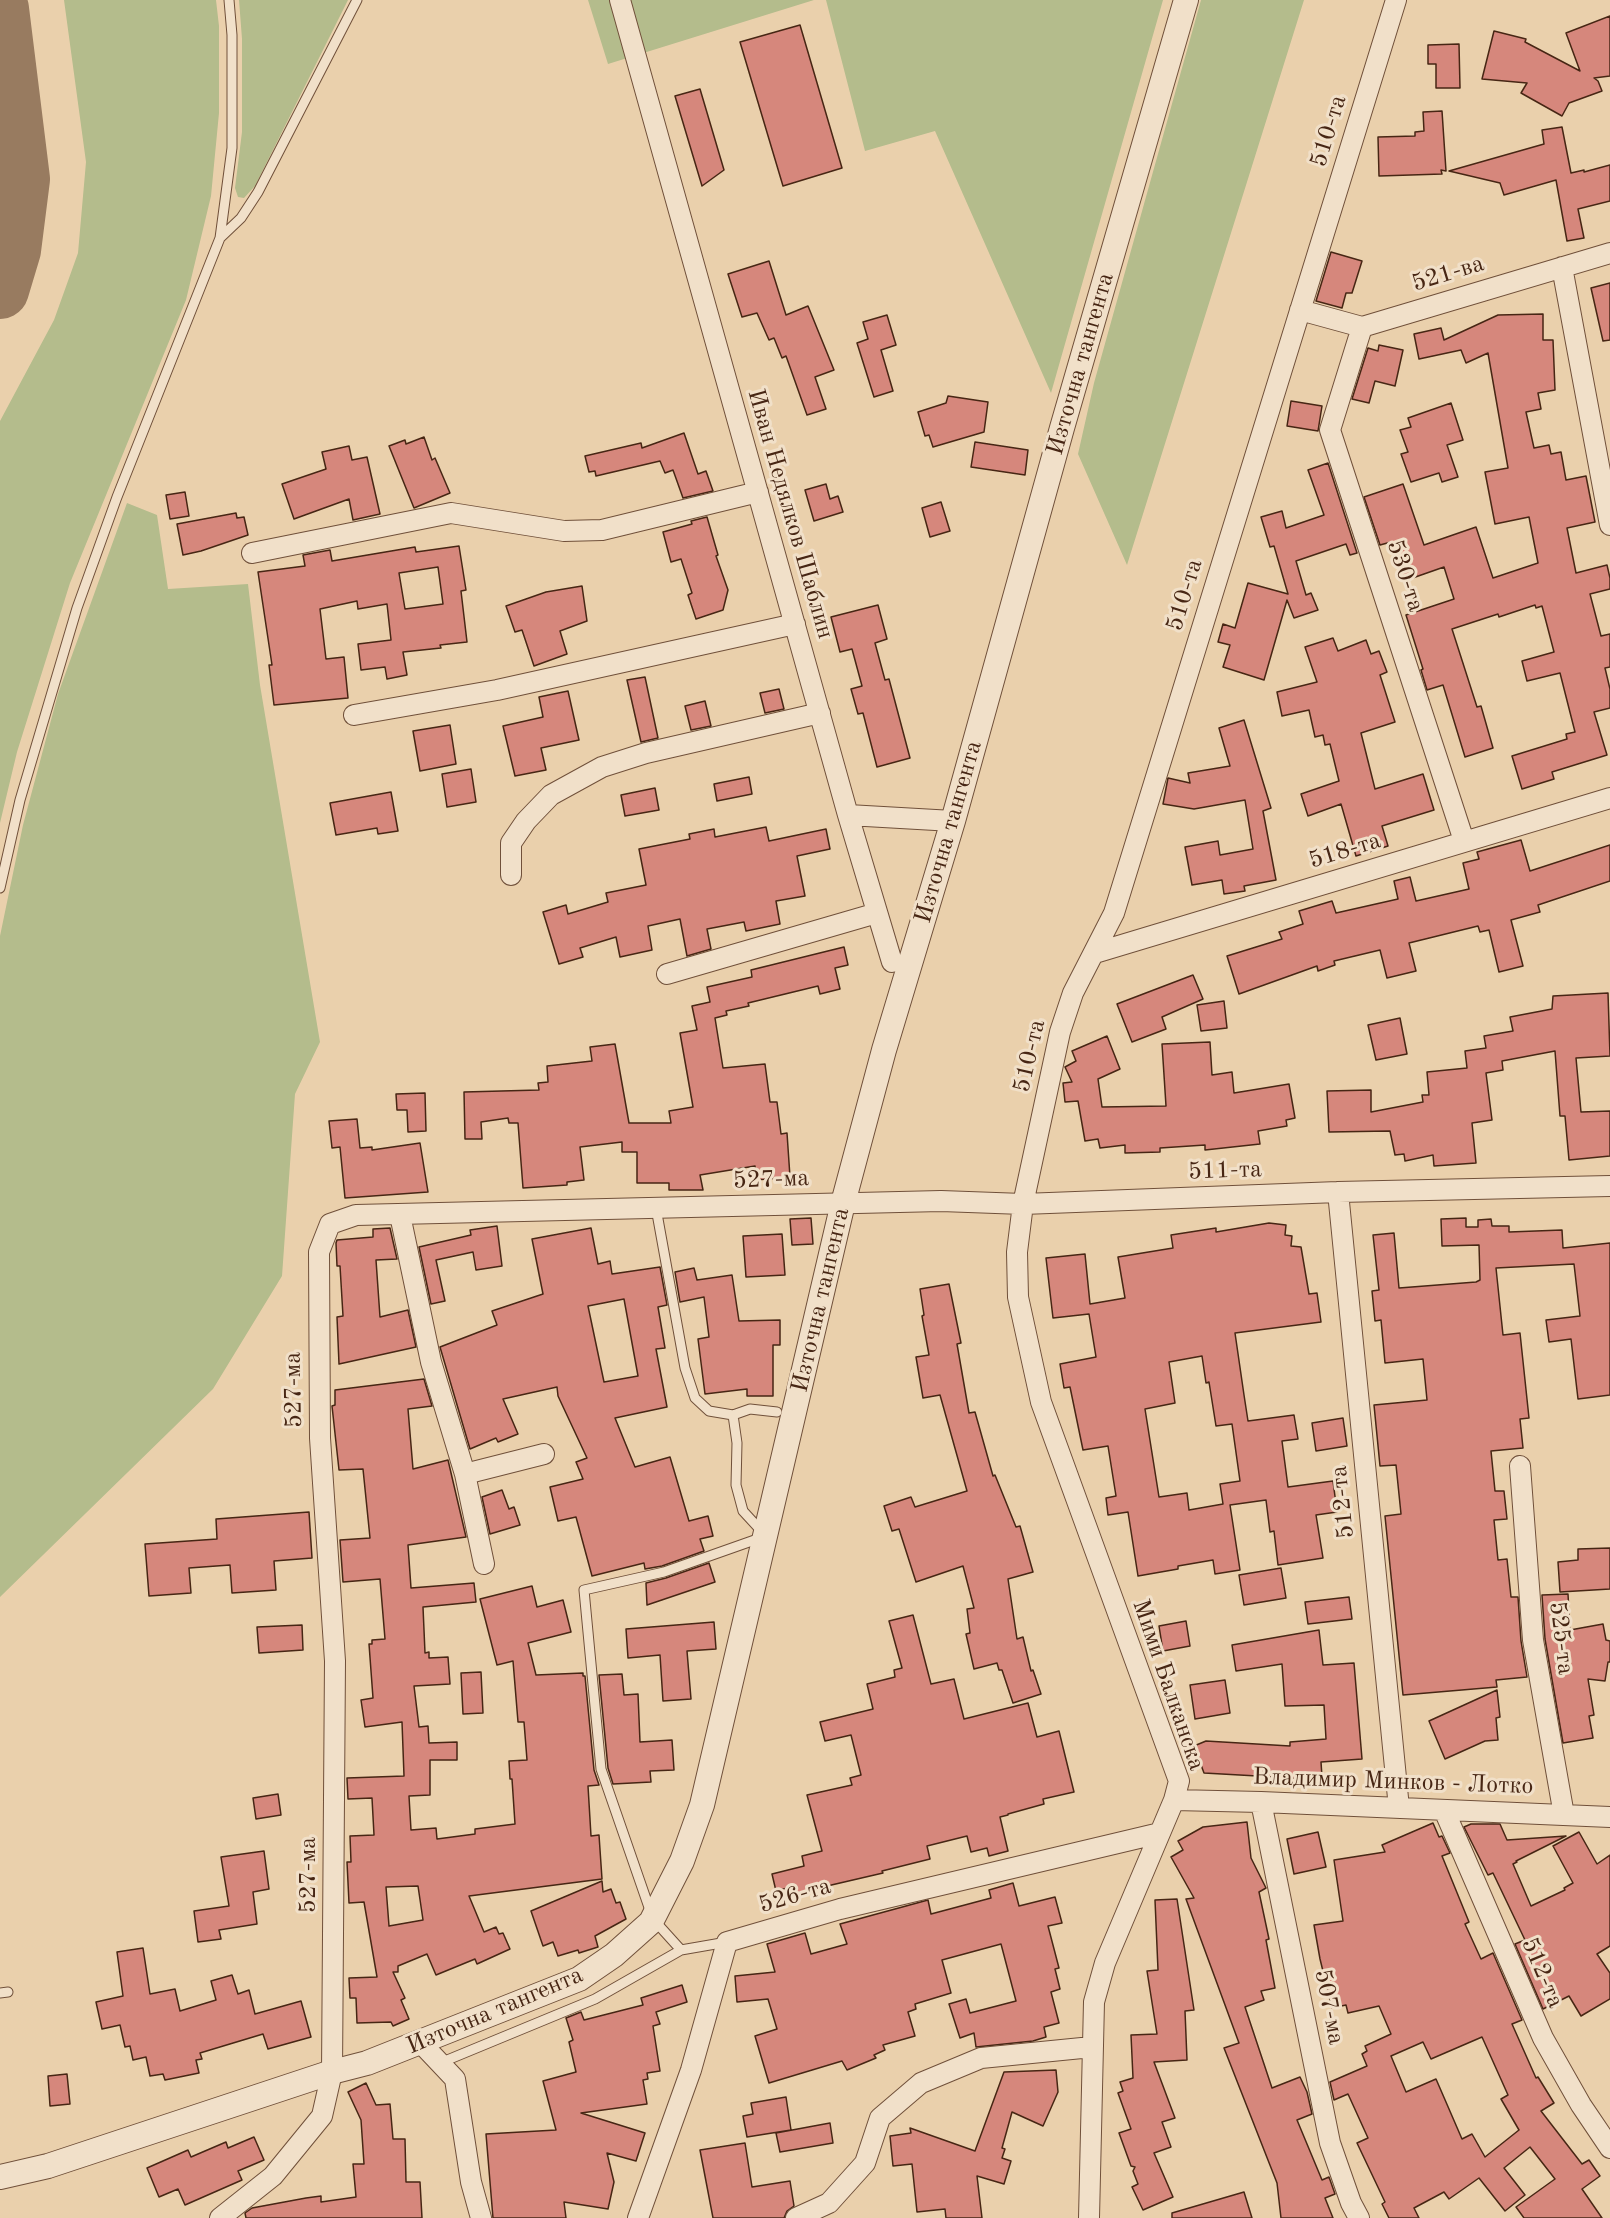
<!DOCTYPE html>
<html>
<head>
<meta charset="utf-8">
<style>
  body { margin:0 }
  canvas { display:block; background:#ead0ac }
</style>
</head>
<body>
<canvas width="1610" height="2218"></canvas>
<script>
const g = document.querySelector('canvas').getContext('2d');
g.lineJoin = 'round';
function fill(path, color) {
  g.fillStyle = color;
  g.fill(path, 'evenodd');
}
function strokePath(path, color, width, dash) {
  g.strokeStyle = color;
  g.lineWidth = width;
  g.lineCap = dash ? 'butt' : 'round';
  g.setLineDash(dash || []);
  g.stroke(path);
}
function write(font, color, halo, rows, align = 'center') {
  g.font = font + ' "Old Standard TT",serif';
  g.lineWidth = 6;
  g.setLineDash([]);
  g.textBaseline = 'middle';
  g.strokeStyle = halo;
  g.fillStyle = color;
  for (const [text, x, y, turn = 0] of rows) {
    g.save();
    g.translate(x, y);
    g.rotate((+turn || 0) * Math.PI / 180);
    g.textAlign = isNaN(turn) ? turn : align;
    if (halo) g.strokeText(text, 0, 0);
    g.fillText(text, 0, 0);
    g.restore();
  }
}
fill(new Path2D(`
  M64,0H216L219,26V113L211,196L186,300L70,583L17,752L0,823V421L54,320L78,253L86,162Z
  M239,0H348L255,186L244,198L238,197L235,188L242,132V39Z
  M588,0H814L608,64Z
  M826,0H1163L1051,393L935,131L865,151Z
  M1201,0H1304L1127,565L1078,454L1094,383Z
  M127,503L157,515L168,589L248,584L260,685L320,1042L295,1094L282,1276L213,1389L0,1597V936L23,825L58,694Z`), '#b4bc8c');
strokePath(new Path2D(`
  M0,9L21,179L12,250L0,290`), '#987b60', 58);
const building = new Path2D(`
  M1610,16V76L1594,78L1598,81L1602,91L1569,103L1562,116L1521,93L1527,83L1482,79L1494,31L1526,39L1525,42L1580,71L1566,33Z
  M800,25L842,168L783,186L740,42Z
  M1459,44L1460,88H1436V64H1428V45Z
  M700,89L724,170L702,186L675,96Z
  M1442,111L1446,171L1441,170L1442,174L1379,176L1378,137L1415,136V132L1424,131L1423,112Z
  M1562,127L1571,173L1584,170V172L1610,165V201L1578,209L1584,238L1567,241L1556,180L1504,195L1500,183L1449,171L1544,144L1542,130Z
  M1331,252L1362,261L1352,293H1346L1342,308L1316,301Z
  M769,261L786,315L808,306L834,370L815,377L826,409L807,415L786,356L782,358L774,338L769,340L757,313L742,317L728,274Z
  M1610,283V340L1603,341L1591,288Z
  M1543,314V340H1553L1555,390L1538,393L1541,409L1526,412L1534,448L1549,445L1551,454L1561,452L1566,480L1586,476L1595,522L1567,528L1576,573L1607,565L1610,578V589L1590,594L1601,636L1610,634V667L1605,668L1610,689V708L1594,712L1607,755L1552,772L1554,779L1522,789L1512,756L1567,739L1566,734L1575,732L1560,673L1527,681L1522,661L1554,652L1542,606L1536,608L1535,605L1499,617L1498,614L1452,629L1477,707L1481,706L1493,748L1465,757L1443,685L1427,690L1421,670L1423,669L1406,615L1454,599L1444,567L1404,581L1391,542L1380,545L1364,497L1403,484L1424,545L1476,527L1493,578L1538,563L1529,517L1495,524L1485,472L1508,468L1488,353L1466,363L1461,350L1419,359L1414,334L1441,328L1444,340L1498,315Z
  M887,315L896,345L881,350L893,391L874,397L857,343L868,339L863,322Z
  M1379,345L1403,350L1395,386L1375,381L1369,403L1352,399L1368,348L1378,351Z
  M948,396L988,402L984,432L933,447L929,435L925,436L918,412L946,403Z
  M1291,401L1322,406L1318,431L1287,426Z
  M1451,403L1463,440L1447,445L1458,477L1442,482L1439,473L1411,482L1401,454L1408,452L1400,430L1411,427L1408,418Z
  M684,433L698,474L706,471L713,491L683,498L673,470L665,473L660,461L596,476L595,471L589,472L585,456L641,443L642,448Z
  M424,437L432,460L435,458L450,493L414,508L389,446L405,440L406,444Z
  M975,442L1028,450L1025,475L971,467Z
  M349,446L352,460L367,457L380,514L353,520L349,499L294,519L282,484L326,469L322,452Z
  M1328,463L1357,553L1350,555L1346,544L1296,561L1306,595L1311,593L1318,610L1294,618L1287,600L1264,680L1223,667L1230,645L1218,642L1223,624L1235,628L1248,583L1288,594L1274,546L1270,547L1261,517L1282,511L1286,528L1324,515L1308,470Z
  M826,484L830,499L838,496L843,512L814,521L805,490Z
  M185,492L189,516L170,519L166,495Z
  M941,502L950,531L930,537L922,508Z
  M236,513L237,518L244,517L248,535L201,551L183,555L177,524Z
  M707,517L718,555L716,556L728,590L723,610L696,619L688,595L692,593L681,559L671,562L663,532L692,524L691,521Z
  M459,546L466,590L461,591L467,642L440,645L441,648L403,652L407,675L387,679L385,667L361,670L358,644L391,640L387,604L358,609L357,601L320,609L326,659L344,657L348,698L274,705L269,665H272L258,572L305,566L303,555L330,550L332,561L415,547L416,552ZM438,567L443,604L405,609L399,573Z
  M582,586L587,621L560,631L567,654L534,666L522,630L515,632L506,606L546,592Z
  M878,605L887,639L875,643L885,680L889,679L910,758L877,767L863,713L858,714L851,689L862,686L852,649L840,652L831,617Z
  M1333,638L1338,651L1366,640L1371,654L1379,651L1387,672L1380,675L1395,722L1361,733L1375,789L1423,774L1434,810L1382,826L1388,846L1356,856L1341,804L1308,816L1301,794L1339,781L1330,744L1325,745L1323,735L1315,737L1309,710L1282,716L1277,692L1317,682L1305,647Z
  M645,677L658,738L641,742L627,680Z
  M779,689L784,709L765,713L760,693Z
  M568,691L579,740L541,748L546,770L515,776L503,726L543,717L539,697Z
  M705,701L711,726L691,730L685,706Z
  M1244,720L1271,808L1263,811L1276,880L1244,886L1245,891L1224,894L1222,880L1192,885L1185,847L1218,841L1220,855L1253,849L1245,800L1194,809L1163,804L1168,778L1190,783L1188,773L1230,766L1219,728Z
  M450,725L456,764L420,771L413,731Z
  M471,769L476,802L447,807L442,774Z
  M749,777L752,794L717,801L714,784Z
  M655,788L659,810L625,816L621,795Z
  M391,792L398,831L378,834L377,828L336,835L330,803Z
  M766,827L769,841L826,829L830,849L797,856L805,896L776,901L780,924L746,931L744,922L707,929L711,949L687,956L680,919L648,926L652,950L620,957L616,937L580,948L583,957L559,964L543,912L566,905L568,914L608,902L606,893L646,885L639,849L690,839L689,834L714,829L715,837Z
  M1521,840L1530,871L1610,845V881L1538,905L1540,912L1511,920L1523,966L1499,972L1489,930L1480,932L1478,926L1409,943L1416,971L1387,978L1380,950L1334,961L1335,965L1318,971L1317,966L1239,994L1227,956L1282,939L1279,932L1303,924L1299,911L1332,901L1336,913L1398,899L1394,881L1410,877L1416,901L1469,889L1463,863L1479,859L1477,852Z
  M844,947L848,965L835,968L840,989L820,994L818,986L748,1003L749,1006L726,1011L727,1015L715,1018L723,1068L765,1064L770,1102H777L781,1134L787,1133L790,1177L756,1180L755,1166L700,1175L703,1190H669V1183H637V1152H622V1142L580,1147L584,1180L567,1182V1185L523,1188L518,1123H509L508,1118L481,1122L482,1139H465L464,1092L539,1090L538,1083L548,1082L547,1066L592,1061L590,1047L615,1044L629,1123H671L669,1111L693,1107L680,1033L697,1030L692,1006L710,1002L707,987L752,977L751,970Z
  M1193,975L1203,999L1162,1017L1166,1029L1132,1042L1117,1004Z
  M1608,993L1610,1056L1576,1058L1581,1112L1610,1111V1156L1569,1160L1565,1116H1560L1555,1051L1502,1061L1503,1070L1486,1073L1492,1120L1472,1123L1476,1163L1434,1166L1433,1155L1405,1161L1404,1154L1395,1155L1390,1131L1329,1132L1327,1091L1371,1090V1112L1423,1102L1422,1095H1429L1427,1072L1467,1068L1465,1051L1486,1048L1484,1036L1513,1031L1510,1017L1552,1009L1553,996Z
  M1224,1001L1227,1028L1201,1031L1197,1005Z
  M1400,1018L1407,1054L1376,1060L1368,1025Z
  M1107,1036L1120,1069L1098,1079L1102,1107L1166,1106L1162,1044L1210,1042L1212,1075L1232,1072L1234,1093L1289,1084L1295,1118L1286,1120L1287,1126L1258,1131L1260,1144L1205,1150V1145L1160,1148V1152L1125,1153V1145L1100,1148L1098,1139L1085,1141L1078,1101L1065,1102L1063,1083L1072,1082L1065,1067L1076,1061L1072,1051Z
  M425,1093L426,1131L408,1132L407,1110H397L396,1094Z
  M357,1119L360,1148L372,1147V1150L420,1143L428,1192L345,1198L340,1147L332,1148L329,1121Z
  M811,1218L813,1244L792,1245L790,1219Z
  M1466,1218V1227H1478V1220L1491,1219L1492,1226H1509V1232L1562,1230L1563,1248L1610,1243V1395L1578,1399L1571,1339L1549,1342L1546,1320L1580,1316L1574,1264L1496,1268L1503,1335L1520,1333L1529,1418L1520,1419L1523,1448L1491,1451L1495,1491H1504L1507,1519L1494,1520L1498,1560L1507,1559L1511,1597H1518L1521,1641L1527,1677L1496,1680L1497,1687L1403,1695L1385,1516L1401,1514L1396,1465L1380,1466L1374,1405L1427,1400L1423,1359L1385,1363L1381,1320L1375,1321L1372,1291L1379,1290L1373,1235L1394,1233L1399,1288L1476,1282L1480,1280L1479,1245L1442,1246L1441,1219Z
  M1269,1223L1286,1225L1285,1235L1292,1236L1291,1246L1301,1247L1309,1294L1317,1293L1321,1322L1235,1333L1244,1395L1248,1421L1294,1415L1298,1439L1282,1441L1288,1487L1333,1481L1337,1512L1316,1515L1323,1558L1278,1565L1274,1531L1270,1532L1266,1500L1230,1505L1240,1570L1215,1574L1213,1560L1178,1566V1569L1138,1576L1128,1512L1108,1515L1106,1498L1116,1496L1108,1446L1083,1450L1070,1387L1064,1388L1060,1364L1096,1357L1089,1314L1053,1318L1046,1258L1085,1254L1090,1304L1125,1298L1118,1257L1173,1248L1171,1235L1216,1228V1232ZM1202,1356L1206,1383L1209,1382L1216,1426L1232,1424L1240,1481L1220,1484L1223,1504L1189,1510L1187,1493L1159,1497L1145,1409L1175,1403L1169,1362Z
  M497,1226L502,1266L476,1270L473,1252L436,1260L445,1301L431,1304L419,1247L471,1235L470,1230Z
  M390,1228L397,1259L376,1260L380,1317L408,1310L416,1347L339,1364L337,1317L343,1316L340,1266H337L336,1243L337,1240L373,1237V1229Z
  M591,1228L598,1264L610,1261L612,1274L660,1267L667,1305L658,1307L665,1348L656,1349L667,1407L615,1418L635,1467L670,1457L689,1521L708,1516L713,1536L700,1539L704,1551L662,1566L645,1569L644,1563L592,1576L576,1517L558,1521L550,1487L583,1479L576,1462L587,1458L558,1396L557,1387L503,1399L518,1434L498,1442L496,1438L470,1449L440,1347L497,1325L492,1311L543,1294L532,1239ZM624,1299L638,1376L604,1382L588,1306Z
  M782,1234L785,1275L746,1277L743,1236Z
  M694,1268L697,1280L732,1275L739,1321L780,1320V1345H773V1396H747V1389L705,1394L698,1339L709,1337L704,1297L680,1302L675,1272Z
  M949,1284L961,1343L957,1344L969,1413L975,1412L993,1476L995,1475L1016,1527L1020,1526L1033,1572L1008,1579L1017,1639L1023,1637L1031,1671L1033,1670L1041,1694L1013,1703L1002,1670H999L997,1663L974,1669L966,1634L970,1633L967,1609L974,1608L963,1566L916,1582L899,1529L892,1531L884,1506L911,1497L915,1507L967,1491L940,1395L923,1398L916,1357L929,1355L922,1316L924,1315L920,1289Z
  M424,1379L432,1406L408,1409L413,1469L448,1460L466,1537L408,1545L411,1588L474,1583L476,1602L423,1607L425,1653L429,1652V1658L448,1657L450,1684L414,1686L419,1727L428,1726L429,1743L457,1742V1760H430V1795L409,1796L411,1830L436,1828L437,1839L475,1834V1829L515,1824L512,1779H510L509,1761L527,1760L524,1722H518L513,1661L497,1665L480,1599L532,1586L537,1607L563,1600L571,1632L528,1643L536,1675L583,1673V1676H585L594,1770L599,1785L588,1786L591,1836L599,1835L602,1879L469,1896L484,1932L496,1927L499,1934L503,1933L510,1949L477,1964L475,1959L436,1975L427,1954L398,1966V1972H393L405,1998L401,2000L409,2019L393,2026L391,2022L357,2023L356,1998H350L349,1978L377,1977L364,1902L349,1903L347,1862H351L350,1836L374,1835L372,1798L348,1799L347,1778L404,1776L402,1722L365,1727L361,1700L373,1698L369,1644H372V1640L385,1639L380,1579L343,1582L340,1540L370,1538L363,1469L339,1470L332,1406L335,1405V1390ZM418,1886L423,1920L389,1926L386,1887Z
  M1343,1418L1347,1446L1316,1451L1312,1423Z
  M502,1490L509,1509L514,1507L520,1525L490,1534L482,1497Z
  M309,1512L312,1558L274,1561L276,1590L232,1593L230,1565L189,1568L191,1593L149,1596L145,1544L217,1539L216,1519Z
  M1610,1548V1589L1560,1592L1558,1562L1578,1560V1549Z
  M709,1563L715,1582L647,1605L646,1583L666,1578Z
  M1281,1568L1286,1598L1244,1605L1239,1575Z
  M1568,1594L1570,1630L1603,1624L1606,1640L1610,1641V1662H1608L1605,1681L1588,1679L1594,1715L1589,1716L1593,1738L1563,1743L1545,1639L1542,1595Z
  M1349,1597L1352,1619L1308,1624L1305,1602Z
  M913,1615L931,1684L954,1679L964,1719L1028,1703L1037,1737L1059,1731L1074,1792L1043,1799L1044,1804L1008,1814V1815L1000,1817L1008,1851L989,1856L987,1848L971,1852L967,1836L927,1846L930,1859L882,1871L883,1873L797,1893L795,1886L776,1891L772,1874L804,1866L802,1856L822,1851L807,1795L852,1785L850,1778L861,1775L851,1735L825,1741L820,1722L873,1709L867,1684L895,1677L894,1670L902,1668L889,1621Z
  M1186,1621L1190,1646L1163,1651L1159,1626Z
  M714,1622L716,1649L687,1651L691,1699L663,1701L660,1655L628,1658L626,1629Z
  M302,1625L303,1650L259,1653L257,1627Z
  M1319,1630L1323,1665L1354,1663L1362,1759L1321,1762L1322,1777L1293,1780V1778L1204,1773L1194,1746L1206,1741L1290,1746V1742L1326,1739L1324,1705L1285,1706L1282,1664L1236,1671L1232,1645Z
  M481,1672L483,1713L463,1714L461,1673Z
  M622,1674L624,1695L638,1694L640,1742L672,1740L674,1770L650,1771L651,1782L613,1784L608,1768L599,1675Z
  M1225,1680L1230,1713L1195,1719L1190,1685Z
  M1497,1690L1500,1717L1496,1718L1498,1740L1485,1741L1445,1759L1429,1721Z
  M278,1794L281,1815L256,1819L253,1798Z
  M1247,1822L1251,1858L1266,1888L1259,1892L1269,1939L1266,1940L1275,1988L1261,1991L1264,2000L1245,2007L1272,2088L1300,2077L1307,2092L1312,2114L1297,2120L1322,2180L1329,2177L1335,2194L1325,2198L1333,2218H1281L1277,2183L1224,2048L1239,2043L1186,1899L1194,1898L1171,1857L1183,1850L1178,1841L1203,1827Z
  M1433,1823L1439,1837L1442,1836L1450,1853L1442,1856L1469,1922L1465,1924L1481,1959L1493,1953L1522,2020L1512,2024L1536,2078L1538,2077L1554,2103L1541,2111L1582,2164L1589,2160L1600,2176L1582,2189L1602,2218H1524L1516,2207L1555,2179L1530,2147L1504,2168L1525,2195L1505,2211L1479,2178L1449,2199L1444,2192L1414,2208L1419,2218H1389L1382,2204L1385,2202L1357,2143L1368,2138L1348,2094L1334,2100L1330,2082L1367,2066L1362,2054L1367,2051L1365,2046L1391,2034L1379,2006L1348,2013L1346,2005L1332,2008L1320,1959L1314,1925L1343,1921L1334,1860L1385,1852L1382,1845ZM1482,2037L1508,2095L1501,2099L1519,2130L1485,2157L1472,2134L1462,2139L1436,2079L1406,2092L1391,2056L1423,2042L1431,2059Z
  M1471,1824H1500L1507,1840L1566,1836L1516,1861L1517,1862L1513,1864L1531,1906L1565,1890L1564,1888L1573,1883L1553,1846L1579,1832L1597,1864L1610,1855V1946L1597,1954L1610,1973V1999L1581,2016L1569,1996L1543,2009L1515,1944L1525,1940L1493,1873L1488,1875L1464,1827Z
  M1318,1832L1326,1867L1294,1874L1287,1839Z
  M264,1851L269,1889L253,1892L257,1924L219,1930L221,1939L198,1942L194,1911L229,1906L221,1857Z
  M602,1881L603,1892L611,1889L616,1903L620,1902L626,1919L595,1936L598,1947L579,1953L578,1950L558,1956L553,1942L543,1946L531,1911Z
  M1013,1883L1019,1906L1055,1897L1062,1923L1048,1926L1059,1968L1055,1969L1060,1989L1051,1992L1059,2023L1044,2027L1046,2037L1033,2041L976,2047L974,2033L960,2038L949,2004L966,1999L970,2013L1016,2001L1001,1944L942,1960L951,1993L915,2004L916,2009L908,2012L915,2036L883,2045L885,2050L874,2055L876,2058L847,2070L842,2061L769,2083L755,2036L777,2029L768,1999L737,2002L735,1976L775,1972L767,1944L805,1933L811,1954L847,1944L840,1924L928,1900L931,1914L991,1898L989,1890Z
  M1177,1899L1194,2010L1185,2011L1187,2060L1154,2062L1175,2118L1162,2122L1171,2147L1154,2153L1173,2197L1143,2210L1132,2187L1138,2184L1133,2171L1135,2167L1131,2166L1119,2133L1131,2129L1118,2093L1123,2091L1120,2082L1133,2078L1131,2035L1157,2034L1147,1971L1158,1970L1155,1900Z
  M143,1948L150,1994L175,1989L180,2011L216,2000L211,1981L232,1975L238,1994L249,1990L255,2014L301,2001L311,2037L268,2049L263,2034L200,2053L202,2059L196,2060L199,2073L165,2080L163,2074L150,2076L146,2057L133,2060L130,2046L125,2047L120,2025L102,2029L96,2002L123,1996L117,1952Z
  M682,1985L687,2002L656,2012L660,2024L653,2026L660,2071L647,2073L648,2079L643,2080L647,2104L581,2113L645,2133L636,2161L607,2153L614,2182L608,2209L564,2202L566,2218H493L486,2134L556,2130L543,2081L576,2072L569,2042L573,2040L566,2018L581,2012L584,2020L643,2005L641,1998Z
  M1056,2070L1058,2092L1043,2126L1012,2112L1002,2148L1005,2149L1002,2158L1011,2161L1004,2184L977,2176L982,2218H946L945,2209L917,2212L912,2164L893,2166L890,2136L911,2133L910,2128L975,2151L1004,2072Z
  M67,2074L70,2104L50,2106L48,2076Z
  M366,2083L376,2105L390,2104L393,2139H405L406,2182H420L422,2218H246L245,2213L252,2208L306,2198L321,2196V2202L356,2197L353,2164H364L361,2120L348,2092Z
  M786,2097L791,2130L747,2137L743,2116L753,2114L751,2103Z
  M830,2123L833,2143L780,2152L776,2133Z
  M254,2137L264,2160L238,2171L242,2180L185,2205L178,2189L159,2197L147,2168L188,2150L191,2157L226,2142L228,2148Z
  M745,2143L752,2187L790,2181L794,2206L787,2211L784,2218H713L700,2150Z
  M1244,2192L1252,2218H1172V2213Z`);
fill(building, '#d6877c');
strokePath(building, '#472614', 1.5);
const service = new Path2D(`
  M220,238L241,218L258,192L357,0
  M0,888L20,800L77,608L117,497L220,238L232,148V35L229,0
  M733,1415L750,1409L777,1412
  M681,1950L727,1942
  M0,1993L8,1992
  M440,2063L595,1999L681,1950L653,1919L601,1769L584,1590L664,1572L766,1536L743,1511L736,1485L737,1443L733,1415L709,1411L695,1398L685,1368L656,1208`);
const minor = new Path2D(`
  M620,0L848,815L892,962
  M1562,267L1610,525
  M1300,310L1362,327L1610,253
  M1362,327L1330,430L1464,841
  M252,553L451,513L564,531L602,530L758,492
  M354,715L497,690L795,624
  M848,815L953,821
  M511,875V843L526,821L551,795L602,767L646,753L820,713
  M1095,953L1610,798
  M667,974L877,913
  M1338,1192L1399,1808
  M400,1215L431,1362L465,1474L484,1564
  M1520,1466L1533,1640L1564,1815
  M465,1474L544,1454
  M1174,1800L1261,1802L1610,1817
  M1261,1802L1330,2143L1351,2203L1359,2218
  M1444,1810L1543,2038L1581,2105L1610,2148
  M420,2042L455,2079L471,2182L481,2218
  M220,2218L273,2176L322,2116L332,2072L335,1661L320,1438L319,1252L330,1224L356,1215L941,1201L1023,1204L1338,1192L1610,1186
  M638,2218L691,2070L727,1942L840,1909L1160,1833
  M796,2218L829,2203L865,2163L880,2118L921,2083L981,2058L1092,2047
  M1089,2218L1094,2002L1105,1963L1174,1800L1179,1781L1041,1402L1018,1297L1017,1252L1023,1204L1060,1032L1073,993L1114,913L1396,0`);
const tertiary = new Path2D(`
  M0,2177L48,2166L332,2072L367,2063L579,1979L614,1955L651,1922L682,1861L702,1805L843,1203L884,1050L953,821L1062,428L1186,0`);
strokePath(service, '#70503a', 11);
strokePath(minor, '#70503a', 22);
strokePath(tertiary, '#70503a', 26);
strokePath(service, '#f1e0c9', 9);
strokePath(minor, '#f1e0c9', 20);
strokePath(tertiary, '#f1e0c9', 24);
write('24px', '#472614', '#f1e0c9', [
  ["510-та",1329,131,-73],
  ["521-ва",1448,274,-17],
  ["Източна тангента",1081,364,-74],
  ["Иван Недялков Шаблин",790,514,74],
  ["530-та",1405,576,72],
  ["510-та",1185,595,-73],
  ["Източна тангента",949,832,-74],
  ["518-та",1345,851,-17],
  ["510-та",1030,1056,-77],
  ["511-та",1225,1171,-2],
  ["527-ма",771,1180,-2],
  ["Източна тангента",821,1300,-77],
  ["527-ма",294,1390,-91],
  ["512-та",1343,1502,-96],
  ["525-та",1561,1638,83],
  ["Мими Балканска",1168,1685,71],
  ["Владимир Минков - Лотко",1393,1782,2],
  ["527-ма",309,1875,-90],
  ["526-та",795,1896,-16],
  ["512-та",1542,1973,67],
  ["507-ма",1329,2007,79],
  ["Източна тангента",495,2011,-23]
]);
</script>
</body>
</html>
